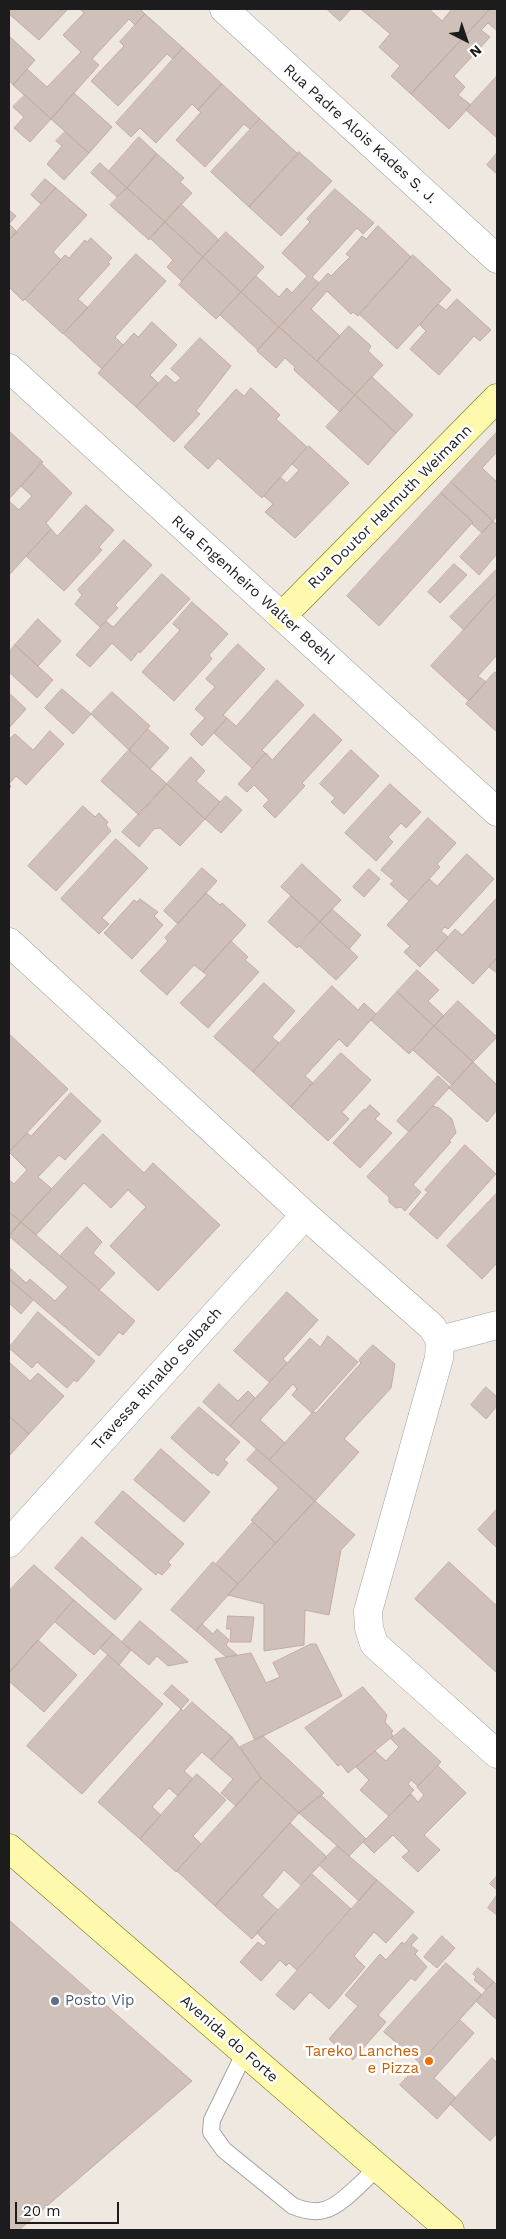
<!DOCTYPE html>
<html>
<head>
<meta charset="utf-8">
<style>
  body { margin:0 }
  #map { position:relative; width:506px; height:2239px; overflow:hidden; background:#efe8e0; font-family:"Work Sans",sans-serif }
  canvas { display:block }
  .frame { position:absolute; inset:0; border:10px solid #1c1c1c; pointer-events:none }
  .north { position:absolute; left:441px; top:15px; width:50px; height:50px; -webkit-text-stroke:4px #fff; paint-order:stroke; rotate:139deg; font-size:14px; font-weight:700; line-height:20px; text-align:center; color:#1c1c1c }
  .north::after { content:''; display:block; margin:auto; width:18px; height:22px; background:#1c1c1c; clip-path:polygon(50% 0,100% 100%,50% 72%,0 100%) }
  .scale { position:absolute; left:15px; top:2202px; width:104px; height:22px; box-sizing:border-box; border:2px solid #1c1c1c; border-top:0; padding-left:6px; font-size:15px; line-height:18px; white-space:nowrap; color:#1c1c1c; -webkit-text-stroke:4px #fff; paint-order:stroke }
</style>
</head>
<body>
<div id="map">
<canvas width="506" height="2239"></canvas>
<div class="frame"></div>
<div class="north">N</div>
<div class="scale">20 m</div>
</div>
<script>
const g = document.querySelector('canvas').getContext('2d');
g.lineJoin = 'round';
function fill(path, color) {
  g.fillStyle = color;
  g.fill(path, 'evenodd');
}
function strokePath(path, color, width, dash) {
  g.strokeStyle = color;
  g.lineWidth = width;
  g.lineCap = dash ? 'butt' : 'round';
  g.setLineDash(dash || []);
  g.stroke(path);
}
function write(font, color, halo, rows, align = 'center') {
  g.font = font + ' "Work Sans",sans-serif';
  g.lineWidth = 5;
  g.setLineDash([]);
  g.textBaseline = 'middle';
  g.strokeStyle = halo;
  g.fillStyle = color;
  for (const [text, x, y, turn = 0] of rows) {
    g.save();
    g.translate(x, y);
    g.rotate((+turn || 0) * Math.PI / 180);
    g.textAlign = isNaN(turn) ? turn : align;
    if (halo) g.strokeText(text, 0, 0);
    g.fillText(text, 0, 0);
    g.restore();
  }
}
const building = new Path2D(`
  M11,9H68L39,40L9,14Z
  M80,9H140L145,14L135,25L129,19L92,59L99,65L51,119L13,85L27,69L47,87L81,52L63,35L84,13Z
  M327,9H351L340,21Z
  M361,9H429L442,21L452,9H490L411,94L391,76L400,66L379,47L390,34Z
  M490,9H497V31L488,23L481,30L490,37L454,76L465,87L458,95L471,105L449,129L411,94Z
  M145,14L183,48L173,59L167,54L118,106L91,81L124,46L120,42Z
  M9,36L35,60L13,85L9,80Z
  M183,48L222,84L198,110L192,104L156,143L140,128L131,137L116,123Z
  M497,76V138L466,110Z
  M222,84L260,119L250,129L244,124L205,167L176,140L201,112L198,110Z
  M74,93L112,127L89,153L51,119Z
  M25,95L51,119L30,142L14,128L24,117L13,107Z
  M260,119L298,154L249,207L211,172Z
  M65,132L89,153L64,180L47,164L62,146L56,141Z
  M139,137L157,154L127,188L109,171Z
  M299,152L332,181L281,236L249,207Z
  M497,153V174L487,165Z
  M157,154L184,178L180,182L192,193L165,222L127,188Z
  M100,163L127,188L117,197L91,173Z
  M45,179L56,188L41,204L31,195Z
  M56,188L87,215L53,252L61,260L23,301L9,287V240Z
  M127,188L165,222L149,240L110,205Z
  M335,189L374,223L363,234L357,228L312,277L319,283L279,327L241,292L256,276L279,297L287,288L292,293L307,276L282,253L310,222L307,219Z
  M181,204L219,240L203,257L165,222Z
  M9,210L16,216L9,224Z
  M165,222L203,257L182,281L167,267L173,260L150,238Z
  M9,224L17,232L9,240Z
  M378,226L411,257L358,316L353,312L351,314L327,291L311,309L340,336L317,361L279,327L328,273L331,276L350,257L346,254L362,236L366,239Z
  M226,232L264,267L241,292L203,257Z
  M91,238L112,258L108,262L110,264L78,299L88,308L63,334L25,299L65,255L69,258L85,240L87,242Z
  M136,254L166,281L115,337L123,345L102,369L64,334Z
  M413,255L451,290L397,349L359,314Z
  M203,257L241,292L216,319L179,285Z
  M241,292L279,327L258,350L220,315Z
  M457,299L491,330L480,341L474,336L439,375L410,349L426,331L420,325L438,304L446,310Z
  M152,322L177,345L150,375L158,383L136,407L98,373L134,333L138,337Z
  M349,326L371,346L368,351L383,365L355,395L317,361Z
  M279,327L355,395L340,412L294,370L295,367L285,358L276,368L257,351Z
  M200,338L231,366L196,411L200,414L174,442L136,407L166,375L175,383L181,378L171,369Z
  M372,377L413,415L396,433L355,395Z
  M251,388L280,415L276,419L307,447L262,498L218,458L208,469L184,447L236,389L244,396Z
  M355,395L396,433L368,465L326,427Z
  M10,432L43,462L9,499V434Z
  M497,432V452L482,468L497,482V516L493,521L451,482Z
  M309,446L349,483L295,538L265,512L273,504L264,496L280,477L287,483L299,470L292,464Z
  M41,463L72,493L46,523L51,529L9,575V501L19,510L32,496L21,486Z
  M451,482L493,521L482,533L472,524L473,522L441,493Z
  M441,493L473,522L379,626L347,596Z
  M86,505L114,530L99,547L102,550L64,591L26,556L51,529L57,536Z
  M493,521L497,525V554L479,575L460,557Z
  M124,540L152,565L115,605L118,608L100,627L75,604L82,595L78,590Z
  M454,564L467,575L440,603L428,592Z
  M497,569V593L464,630L450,617Z
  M162,574L190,599L140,653L139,651L131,661L112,643L90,667L76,655L106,621L113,627Z
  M497,593V655L478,676L486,682L469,701L431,666Z
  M192,602L228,634L209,655L212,659L174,701L142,672L180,630L173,624Z
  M38,619L61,641L38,666L15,645Z
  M238,644L265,669L223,715L227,718L202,746L190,734L205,718L195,709L215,687L206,679Z
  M15,645L53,680L37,698L9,672V652Z
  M495,672L497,674V732L466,704Z
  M277,680L304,705L262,750L265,753L252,768L214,733L227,718L236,726Z
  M62,689L91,714L73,734L45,708Z
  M112,692L150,726L129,750L91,714Z
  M9,693L26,709L9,728Z
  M314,714L342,740L302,783L305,786L275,818L263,806L269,800L254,785L247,792L238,784L266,753L272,760Z
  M148,729L169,748L150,769L129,750Z
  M50,731L64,744L26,785L16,776L9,784L11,786L9,789V739L15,734L33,750Z
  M129,750L167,784L139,815L101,781Z
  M351,750L379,776L344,814L331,802L335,798L320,784Z
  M191,757L205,771L196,781L220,802L205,819L167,784Z
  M167,784L205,819L180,846L160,828L154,829L139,847L122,832Z
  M390,784L421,812L406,828L401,823L388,837L393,842L376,861L345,833Z
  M226,796L242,810L221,833L205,819Z
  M83,806L95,817L99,813L108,822L106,825L111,831L56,891L28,866Z
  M428,818L456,843L437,864L440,867L409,901L390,884L394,881L381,870Z
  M116,839L148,868L102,918L109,924L99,934L61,899Z
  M467,854L494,879L448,929L445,927L441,931L448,937L420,967L404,952L410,946L387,925L429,879L437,886Z
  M302,864L341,900L320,922L281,887Z
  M202,868L217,881L178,924L164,911Z
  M369,869L380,879L364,897L353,887Z
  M206,893L220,905L222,903L246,925L203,972L194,965L167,995L140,971L168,941L165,938Z
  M291,896L320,922L297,948L268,922Z
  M497,898V958L473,984L436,950L455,929L462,935Z
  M140,899L158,912L154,916L163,925L132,959L104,933L134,900L137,902Z
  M332,909L361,935L349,949L320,922Z
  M320,922L358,957L336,980L298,945Z
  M231,941L248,957L245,960L259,972L208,1028L180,1003L207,975L203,972Z
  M497,958V973L489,967Z
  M417,970L439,990L428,1001L444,1016L434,1026L397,992Z
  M264,983L295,1011L272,1037L279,1043L253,1072L214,1037Z
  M332,986L358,1010L364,1003L376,1014L347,1047L339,1039L305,1076L313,1083L291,1107L253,1072Z
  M397,992L434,1026L409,1054L371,1020Z
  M458,1001L497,1037L473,1062L434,1026Z
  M434,1026L473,1062L452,1085L413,1050Z
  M9,1034L68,1089L9,1152Z
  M341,1053L371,1080L342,1112L349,1119L328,1141L291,1107Z
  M473,1062L497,1085V1110L487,1122L449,1088Z
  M438,1076L450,1087L409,1132L397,1121Z
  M71,1093L101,1121L65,1160L59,1155L38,1177L52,1189L21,1222L9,1212V1180L14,1184L27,1170L9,1152L27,1133L31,1136Z
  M370,1105L380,1114L375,1119L392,1133L360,1168L333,1143L364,1109L365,1110Z
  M433,1106L439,1108L452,1119L456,1133L449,1141L451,1142L413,1185L421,1192L405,1211L401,1207L396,1208L389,1202V1197L367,1177Z
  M103,1134L144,1173L153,1163L220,1225L158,1291L110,1246L146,1207L128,1190L111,1208L84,1183L36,1235L21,1222Z
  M465,1145L496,1174L437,1239L409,1214L428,1192L425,1190Z
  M497,1193V1263L482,1279L447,1246Z
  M9,1212L21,1222L9,1236Z
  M21,1222L135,1321L123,1335L119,1332L99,1356L9,1279L10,1268L26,1283L30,1279L55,1301L68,1287L9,1236Z
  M87,1227L102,1242L93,1253L115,1273L99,1290L60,1256Z
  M9,1279L33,1300L21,1314L9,1303Z
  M287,1292L318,1320L283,1359L287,1363L269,1382L234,1351Z
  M38,1312L95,1361L77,1382L74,1380L67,1388L37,1362L32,1368L9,1348Z
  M328,1336L358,1362L312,1413L292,1395L297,1389L293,1384L260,1420L285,1443L269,1460L230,1426L310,1338L320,1347Z
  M373,1345L395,1364L391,1388L344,1439L359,1452L315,1501L269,1460L313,1412L316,1413L361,1363L359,1360Z
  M9,1362L30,1381L38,1373L64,1396L29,1434L9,1416Z
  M219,1384L238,1401L248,1391L255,1398L230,1426L203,1402Z
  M486,1387L497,1397V1406L486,1419L471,1405Z
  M199,1407L240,1442L224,1460L228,1463L218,1476L213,1472L212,1474L171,1438Z
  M9,1416L29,1434L9,1456Z
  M161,1449L210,1492L184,1522L134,1480Z
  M257,1449L315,1501L276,1543L251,1520L279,1488L247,1460Z
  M123,1491L184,1544L168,1562L171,1565L162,1575L158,1572L156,1575L95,1523Z
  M315,1501L355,1535L341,1550L329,1615L305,1610L304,1645L264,1651V1604L228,1595Z
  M497,1509V1548L478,1530Z
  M253,1522L276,1543L238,1584L216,1564Z
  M82,1537L142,1589L115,1620L55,1568Z
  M213,1562L238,1584L196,1631L171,1610Z
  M449,1562L497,1606V1673L415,1599Z
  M34,1565L74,1600L9,1673V1591Z
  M74,1600L113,1634L94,1655L55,1622Z
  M228,1616L254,1617L251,1642H230L231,1629H227Z
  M140,1621L188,1662L168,1666L157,1656L149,1665L131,1650L122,1642Z
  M202,1624L213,1634L217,1629L229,1640L226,1645L237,1655L226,1657L196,1631Z
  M113,1634L131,1650L119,1665L100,1648Z
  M38,1640L77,1675L44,1712L9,1681V1673Z
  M311,1644H316L342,1696L255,1740L215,1659L251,1653L266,1683L280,1677L273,1663Z
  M108,1655L163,1704L82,1794L27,1746Z
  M172,1685L189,1700L181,1709L164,1694Z
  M363,1687L387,1715L385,1722L393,1731L391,1733L393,1736L348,1773L341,1764L338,1766L305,1728Z
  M192,1702L232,1737L211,1760L202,1752L184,1771L193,1779L178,1796L169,1788L152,1807L161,1815L140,1839L98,1802L181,1709L183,1711Z
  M404,1728L441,1762L418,1786L411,1780L408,1784L414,1790L389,1816L360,1790L369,1780L356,1767L375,1751L386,1761L399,1747L391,1739Z
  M263,1736L324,1793L299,1813L261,1778L240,1747Z
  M232,1737L261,1778L236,1806L221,1793L233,1779L211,1760Z
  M438,1766L466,1793L424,1835L440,1850L418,1872L402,1857L409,1851L393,1835L374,1853L363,1842L411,1794L418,1802L424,1795L417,1787Z
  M197,1774L226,1800L193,1836L201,1844L176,1872L140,1839Z
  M261,1778L299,1813L215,1906L177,1871Z
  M321,1795L366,1839L349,1856L299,1813Z
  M290,1823L327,1857L301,1885L284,1870L262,1896L278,1910L252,1939L215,1906Z
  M337,1846L377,1880L359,1901L319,1865Z
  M312,1874L351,1909L297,1970L289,1963L286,1966L280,1960L261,1981L240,1962L258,1942L263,1946L267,1943L257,1933Z
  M497,1876V1890L490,1884Z
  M377,1880L414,1912L386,1943L374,1932L354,1956L365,1967L329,2009L310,1992L294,2010L276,1995Z
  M497,1895V1915L488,1908Z
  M9,1920L192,2081L19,2230H9Z
  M413,1934L418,1938L411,1945L418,1951L415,1954L427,1967L415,1981L411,1978L378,2015L386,2022L353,2060L329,2039L358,2006L345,1995L380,1954L386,1960L402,1942L404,1944Z
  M442,1936L455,1948L437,1968L424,1957Z
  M446,1963L482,1995L420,2063L384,2032Z
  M478,1968L494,1982L486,1990L474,1980L476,1977L473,1974Z
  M494,1982L497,1985V2020L476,2001Z
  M460,2020L474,2033L434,2078L456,2098L437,2119L400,2085Z
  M492,2058L497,2063V2133L490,2141L450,2104Z`);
fill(building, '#cfc0b9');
strokePath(building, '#c2aca1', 1);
const lane = new Path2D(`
  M245,2052L212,2120L211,2132L224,2150L293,2206C303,2210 314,2213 324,2210C340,2207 365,2179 377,2168`);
const street = new Path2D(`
  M224,9L497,259
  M9,368L497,812
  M9,942L305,1215L432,1327L440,1340L439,1358L368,1611L369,1628L374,1644L497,1754
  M440,1340L497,1325
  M9,1543L305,1215`);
const secondary = new Path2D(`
  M282,616L497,398
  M9,1848L450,2230`);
strokePath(lane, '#a3a3a3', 18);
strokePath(street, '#a3a3a3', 29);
strokePath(secondary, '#767400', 29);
strokePath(lane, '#fff', 16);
strokePath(street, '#fff', 28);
strokePath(secondary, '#fff9ae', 28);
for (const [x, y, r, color] of [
  [55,2001,5,"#5c6f8a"],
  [429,2061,5,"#e8710a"]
]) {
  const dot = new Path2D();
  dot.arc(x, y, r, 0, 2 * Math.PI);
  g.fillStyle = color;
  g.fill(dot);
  strokePath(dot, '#fff', 2);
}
write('15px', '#1c1c1c', '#fff', [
  ["Rua Padre Alois Kades S. J.",360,134,42],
  ["Rua Doutor Helmuth Weimann",390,507,-45],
  ["Rua Engenheiro Walter Boehl",253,590,42],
  ["Travessa Rinaldo Selbach",157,1379,-48],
  ["Avenida do Forte",229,2039,41]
]);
write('15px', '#4e5e75', '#fff', [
  ["Posto Vip",65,2001]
], 'left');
write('15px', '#c56008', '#fff', [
  ["Tareko Lanches",419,2052],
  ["e Pizza",419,2069]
], 'right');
</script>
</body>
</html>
